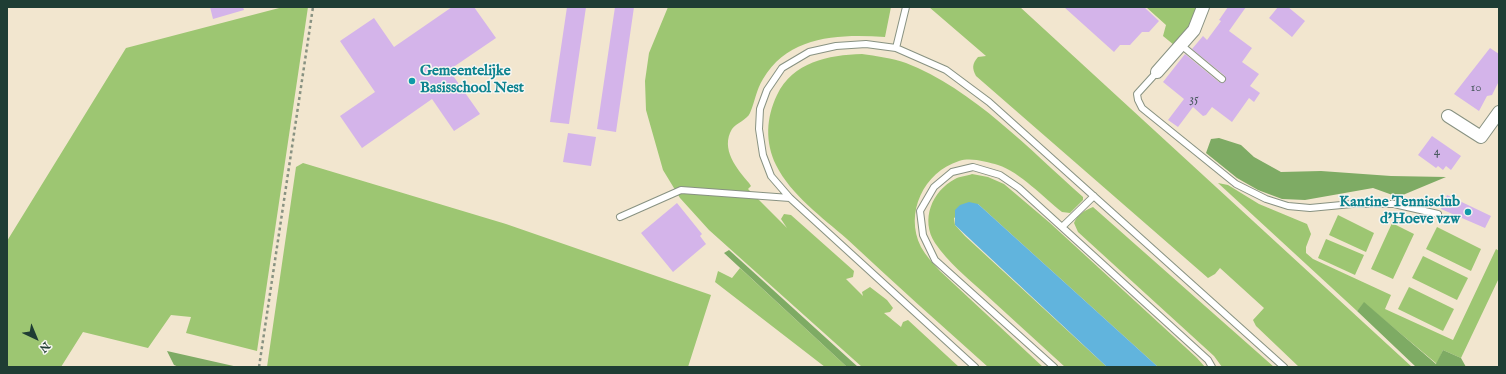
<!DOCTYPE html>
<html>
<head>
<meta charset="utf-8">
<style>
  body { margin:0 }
  #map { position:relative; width:1506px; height:374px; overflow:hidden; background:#f2e6cf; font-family:"IM FELL English",serif }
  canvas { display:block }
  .frame { position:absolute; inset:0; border:8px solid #1f3d34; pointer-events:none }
  .north { position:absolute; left:16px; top:318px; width:40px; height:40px; -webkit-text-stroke:3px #f6f6f2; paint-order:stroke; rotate:136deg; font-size:11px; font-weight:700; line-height:16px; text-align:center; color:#1f3d34 }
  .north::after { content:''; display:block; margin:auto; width:14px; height:18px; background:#1f3d34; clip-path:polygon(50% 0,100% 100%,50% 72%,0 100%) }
</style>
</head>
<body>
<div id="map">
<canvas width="1506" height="374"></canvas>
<div class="frame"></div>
<div class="north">N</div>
</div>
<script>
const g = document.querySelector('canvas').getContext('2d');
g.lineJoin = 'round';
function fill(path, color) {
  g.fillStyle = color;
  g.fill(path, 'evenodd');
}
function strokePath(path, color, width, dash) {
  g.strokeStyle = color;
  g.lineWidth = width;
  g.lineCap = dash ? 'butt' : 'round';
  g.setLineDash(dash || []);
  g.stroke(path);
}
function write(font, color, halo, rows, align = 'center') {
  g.font = font + ' "IM FELL English",serif';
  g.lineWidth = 3;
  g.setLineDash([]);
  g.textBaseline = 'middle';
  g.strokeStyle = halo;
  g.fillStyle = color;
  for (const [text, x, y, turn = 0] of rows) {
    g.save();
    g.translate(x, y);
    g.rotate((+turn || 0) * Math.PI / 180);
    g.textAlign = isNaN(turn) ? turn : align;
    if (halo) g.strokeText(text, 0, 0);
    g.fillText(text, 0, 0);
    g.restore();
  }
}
fill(new Path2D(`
  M283,7H308L257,351L186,333L191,317L171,315L148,348L83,332L61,367H7V241L126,48Z
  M668,7H891L885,37C840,34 789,35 763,79C756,90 755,102 750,113C747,120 736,123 732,129C720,149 737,169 749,183L751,186L748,189L787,228L781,219L784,214L791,215L854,271L853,277L846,279L863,296L862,292L870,287L887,300L893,308L890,312L884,313L901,327L903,322L908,320L959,367H862L709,230L680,198L663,170L646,110L645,81L649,53Z
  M929,7H1020L1412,367H1299L1256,326L1253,320L1264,308L1220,268L1215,274L1208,278L976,76C972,68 972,64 978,57L986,56Z
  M1146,7H1199L1191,25L1174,45L1163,36L1166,25Z
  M862,54C876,56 892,58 906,63C973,89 1030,150 1083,197V200L1070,213L1062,212C1044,198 1020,172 998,165C987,162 971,157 959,161C924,172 904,213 921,247C926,256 933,263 940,271L1043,367H988C941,325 893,282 847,239C822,217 791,195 776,165C765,142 766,118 777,95C793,62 828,55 862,54Z
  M303,163L506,224L711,295L688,367H267L296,167Z
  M972,174L988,177L1004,184L1050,223L1197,358L1205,367H1158L978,204L954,218L955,225L965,236L1107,367H1065C1038,342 1011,318 984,293C967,278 948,262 935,243C920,220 932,191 955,179C960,176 967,176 972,174Z
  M1218,183L1228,185L1259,204L1307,224L1311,234L1306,247V253L1313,259L1391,295L1385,309L1453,340L1496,249L1499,251V278L1461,358L1443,350L1437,364L1364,303L1357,311Z
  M1093,207L1274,367H1222L1214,356L1078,232L1074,223C1077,215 1085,210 1093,207Z
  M1338,215L1374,233L1366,252L1329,235Z
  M1392,223L1414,234L1393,279L1371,269Z
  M1437,227L1481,249L1471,271L1426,249Z
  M1326,239L1364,255L1355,275L1318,258Z
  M1423,256L1468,278L1457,300L1412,278Z
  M740,268L847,367H825L715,282L718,271L732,278Z
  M1409,287L1454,309L1443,331L1398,309Z`), '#9dc672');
fill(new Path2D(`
  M1219,138L1241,145L1254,157L1281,172L1321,171L1391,176L1446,177L1398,197L1373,188L1305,200L1282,199L1258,190L1237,178L1206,153L1211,139Z
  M729,250L858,367H847L724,253Z
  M1364,302L1436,364L1443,350L1461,358L1466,367H1416L1357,311Z
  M167,351L238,367H179L174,365Z`), '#7eab64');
fill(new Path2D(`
  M969,202L978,204L1158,367H1107L955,225V210L960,205Z`), '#61b4dd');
fill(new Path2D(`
  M210,7H243L244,10L213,19Z
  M452,7H474L496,38L449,70L480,114L454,131L432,99L362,148L340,116L375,92L340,41L374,18L394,47Z
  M567,7H586L569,124L550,122Z
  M615,7H634L616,132L597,129Z
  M1064,7H1144L1159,21L1149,32H1142L1130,45H1120L1114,52Z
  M1228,7H1246L1229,31L1252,48L1242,62L1259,74L1250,86L1260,93L1254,102L1249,98L1232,122L1212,107L1206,115L1203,116L1193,107L1178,127L1168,120L1184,99L1163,82L1185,54L1219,82H1225V76L1192,49L1203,36L1207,40L1221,21L1219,20Z
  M1278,7H1288L1305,21L1292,37L1269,18Z
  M1490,48L1499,54V81L1492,95L1487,96L1479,111L1454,94Z
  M568,133L596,137L591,166L563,162Z
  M1432,136L1461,156L1451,170L1446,166L1443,170L1438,166L1436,168L1418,155Z
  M1447,195L1491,216L1485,228L1441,209Z
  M677,203L702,234L700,236L706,244L673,272L641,233Z`), '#d4b4ea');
const lane = new Path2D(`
  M1181,45L1222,79
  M896,48L906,7
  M1157,72L1137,94L1138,100L1142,108L1236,184L1266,199L1288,206L1310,208L1352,204H1394L1438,214
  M620,217L681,190L790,198
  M1062,227L1094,196
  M975,367L790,198L771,176L763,155L759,129L760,109L767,90L782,68L809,52L836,46L866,44L896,48L946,70L989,102L1284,367
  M1054,367L935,260L923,235L920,211L934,187L952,172L973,167L1000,175L1019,188L1208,360L1212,367`);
const street = new Path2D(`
  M1157,72L1194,30L1203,7
  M1448,116L1481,137L1499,112`);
strokePath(lane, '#889282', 8);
strokePath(street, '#889282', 14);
strokePath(new Path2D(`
  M259,367L313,7`), '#889282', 2.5, [3, 3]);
strokePath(lane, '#fff', 6);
strokePath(street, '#fff', 12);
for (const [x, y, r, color] of [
  [412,81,4,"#0f9aa8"],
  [1468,212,4,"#0f9aa8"]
]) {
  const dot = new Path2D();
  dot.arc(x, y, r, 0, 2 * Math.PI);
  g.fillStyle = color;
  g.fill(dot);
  strokePath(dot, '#f6f6f2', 1.5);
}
write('13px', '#4c5b62', null, [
  ["10",1476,88],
  ["35",1194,99],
  ["4",1437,152]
]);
write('bold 15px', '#0d838f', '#f6f6f2', [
  ["Gemeentelijke",420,72],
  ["Basisschool Nest",420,89],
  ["Kantine Tennisclub",1460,203,"right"],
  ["d'Hoeve vzw",1460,220,"right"]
], 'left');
</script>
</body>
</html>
